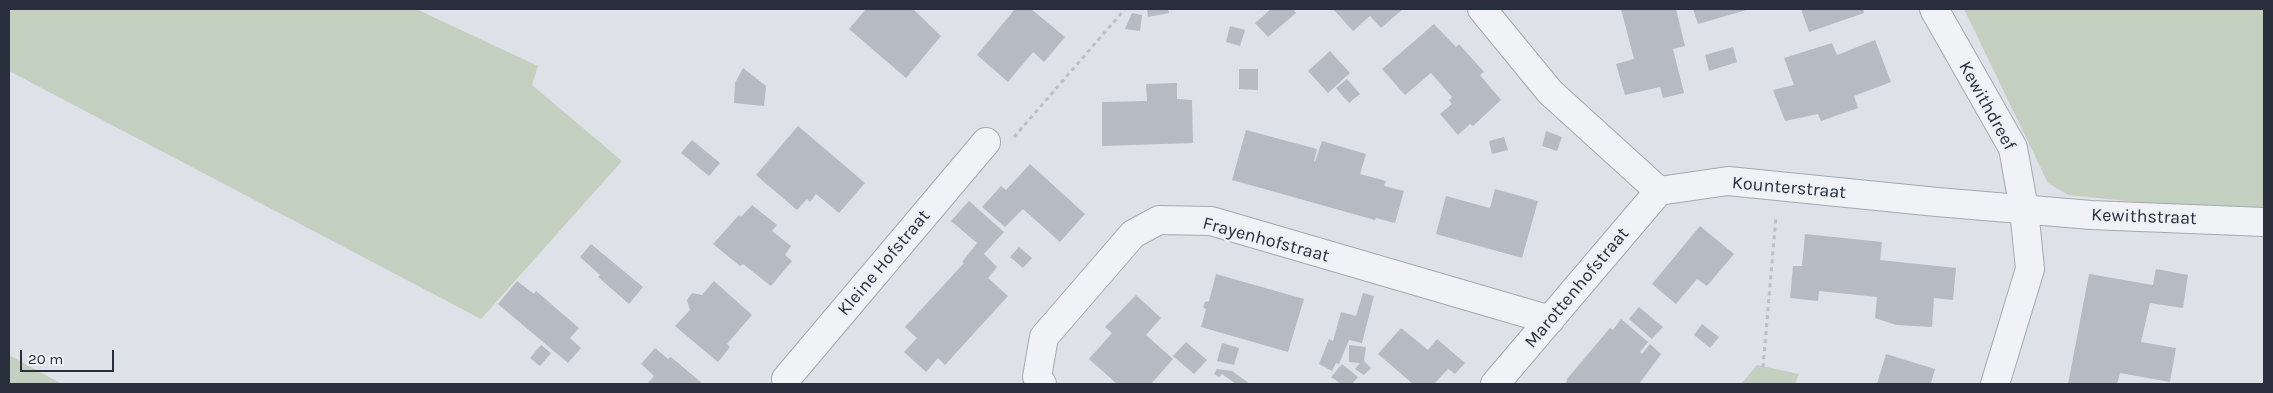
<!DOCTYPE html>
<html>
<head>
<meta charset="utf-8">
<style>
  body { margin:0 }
  #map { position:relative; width:2273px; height:393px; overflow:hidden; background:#dee1e7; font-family:Karla,sans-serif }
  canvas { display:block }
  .frame { position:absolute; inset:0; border:10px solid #282e3c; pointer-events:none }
  .scale { position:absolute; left:20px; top:350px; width:94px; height:22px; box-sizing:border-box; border:2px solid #282e3c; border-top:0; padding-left:6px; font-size:15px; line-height:18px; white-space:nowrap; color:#282e3c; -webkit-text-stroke:4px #edf0f4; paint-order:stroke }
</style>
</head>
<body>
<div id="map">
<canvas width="2273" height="393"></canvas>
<div class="frame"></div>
<div class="scale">20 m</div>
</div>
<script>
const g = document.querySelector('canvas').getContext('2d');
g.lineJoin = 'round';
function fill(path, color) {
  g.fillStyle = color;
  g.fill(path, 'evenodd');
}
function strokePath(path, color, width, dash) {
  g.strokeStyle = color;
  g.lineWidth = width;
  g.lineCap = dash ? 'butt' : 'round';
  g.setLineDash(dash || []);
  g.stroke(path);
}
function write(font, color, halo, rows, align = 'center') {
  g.font = font + ' Karla,sans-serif';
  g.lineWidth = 4.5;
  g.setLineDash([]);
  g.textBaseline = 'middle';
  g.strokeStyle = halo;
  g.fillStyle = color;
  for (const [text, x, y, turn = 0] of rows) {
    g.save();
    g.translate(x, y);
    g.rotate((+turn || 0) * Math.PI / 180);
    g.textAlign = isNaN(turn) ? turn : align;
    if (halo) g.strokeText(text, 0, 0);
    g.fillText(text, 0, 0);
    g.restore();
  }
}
fill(new Path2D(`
  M9,9H416L538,66L532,85L622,161L481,319L9,71Z
  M1964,9H2264V210L2174,206L2068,195L2048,183Z
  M9,355L62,384H9Z
  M1757,365L1799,374L1795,384H1741Z`), '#c3d0c0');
fill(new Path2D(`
  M866,9H913L941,36L906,78L849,29Z
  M1015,9H1031L1065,37L1044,62L1033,52L1008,82L977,55Z
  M1147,9H1168L1169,13L1148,17Z
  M1271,9H1293L1296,13L1268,37L1255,23Z
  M1333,9H1403L1381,28L1370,16L1353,31Z
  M1621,9H1676L1685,46L1673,49L1684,93L1663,98L1660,87L1625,95L1616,64L1634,59Z
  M1693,9H1750L1698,24Z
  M1801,9H1863L1864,13L1809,32Z
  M1132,13L1142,15L1140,31L1125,29Z
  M1434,24L1456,47L1459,44L1484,72L1480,75L1501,100L1473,126L1470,124L1458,135L1440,114L1452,104L1449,100L1452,97L1431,73L1405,95L1382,69Z
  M1230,26L1245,30L1240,46L1226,42Z
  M1875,40L1891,82L1854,96L1858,108L1821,121L1818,114L1785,121L1773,90L1794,85L1784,58L1832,43L1837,55Z
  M1733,47L1737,62L1709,71L1705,55Z
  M1330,51L1350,73L1328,93L1308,71Z
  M743,68L766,86L764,106L734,103L735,83Z
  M1239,69H1258V90L1239,89Z
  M1347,79L1360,94L1349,103L1336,88Z
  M1177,83V99L1192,100L1193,143L1102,146V102L1147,101L1146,84Z
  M798,126L865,183L839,213L816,194L810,202L807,199L797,210L756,175Z
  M1246,130L1317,149L1314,161L1315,162L1322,141L1366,154L1360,174L1386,181L1384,186L1404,191L1395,223L1376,218L1375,220L1232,180Z
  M1546,131L1562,137L1557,151L1542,146Z
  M1504,137L1508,150L1492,154L1489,141Z
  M692,140L720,163L709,176L681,153Z
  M1030,164L1085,214L1060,242L1023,209L1005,227L982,207L1001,186L1006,190Z
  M1495,189L1538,201L1522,258L1436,234L1446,196L1490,208Z
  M969,201L1004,232L984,254L997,267L988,278L1008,296L945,365L938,358L926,372L904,352L917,338L905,327L964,263L962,262L977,243L951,221Z
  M752,205L777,225L772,231L791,246L785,255L792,261L771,286L743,264L740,266L713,244L739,215L741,217Z
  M1700,226L1734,254L1707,286L1697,279L1676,304L1652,284Z
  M1805,234L1882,242L1880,260L1956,268L1953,300L1934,298L1932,327L1896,325L1875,318L1877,297L1819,291L1818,301L1790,298L1793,266H1802Z
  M591,244L643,287L629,304L598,277L600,275L580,257Z
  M1019,247L1032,258L1023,268L1010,257Z
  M2156,269L2188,275L2183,308L2150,303L2141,342L2176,348L2170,382L2120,373L2117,384H2068L2089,274L2153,285Z
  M1216,274L1304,299L1288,352L1201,327L1206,309L1203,307L1205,302L1209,301Z
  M517,281L534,294L536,291L579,328L570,338L581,348L568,363L498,304Z
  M714,281L752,315L727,344L730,347L718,362L675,326L690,310L687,300L692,293L702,295Z
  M1363,293L1374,296L1362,343L1349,340L1339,364L1336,363L1332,371L1319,364L1329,339L1333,341L1341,312L1356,316Z
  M1136,295L1161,318L1146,335L1173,359L1151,384H1117L1089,359L1112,333L1105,327Z
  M1639,307L1663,327L1652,339L1629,319Z
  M1621,319L1648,342L1640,352L1642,354L1650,344L1661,354L1639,384H1566L1567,379L1589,353L1610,328L1613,330Z
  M1702,324L1719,337L1710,348L1694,335Z
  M1401,328L1428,350L1437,339L1465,363L1455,374L1448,369L1434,384H1413L1378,354Z
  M1186,342L1207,360L1194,374L1173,356Z
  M1222,343L1239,348L1234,365L1217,361Z
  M541,345L551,353L540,366L530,358Z
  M1349,345L1366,347L1364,361L1371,368L1364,375L1355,369L1360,363L1349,362Z
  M655,348L668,359L671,357L703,384H647L654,376L641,364Z
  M1886,354L1935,369L1931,383L1935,384H1877Z
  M1342,364L1358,377L1352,384H1341L1331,377Z
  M1217,369L1232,371L1250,384H1236L1222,374L1219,377L1214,374Z`), '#b6bac3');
const minor = new Path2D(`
  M1482,9L1550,92L1659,191
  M1934,9L2013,148L2024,209L2030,269L1995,384
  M1659,191L1728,181L1937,202L2091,215L2264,222
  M787,384L786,379L986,142
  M1042,384L1037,377L1044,337L1133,234L1159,220L1211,221L1550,320
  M1495,384L1659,191`);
strokePath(minor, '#a4a8b0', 30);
strokePath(new Path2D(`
  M1014,137L1125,9
  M1763,367L1776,216`), '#bcbfc5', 3, [4, 4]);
strokePath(minor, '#f0f2f5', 28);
write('18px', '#282e3c', '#edf0f4', [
  ["Kewithdreef",1987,106,61],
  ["Kounterstraat",1789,188,5],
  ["Kewithstraat",2144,217,2],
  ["Frayenhofstraat",1266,240,15],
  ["Kleine Hofstraat",884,263,-50],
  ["Marottenhofstraat",1577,288,-50]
]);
</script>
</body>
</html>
